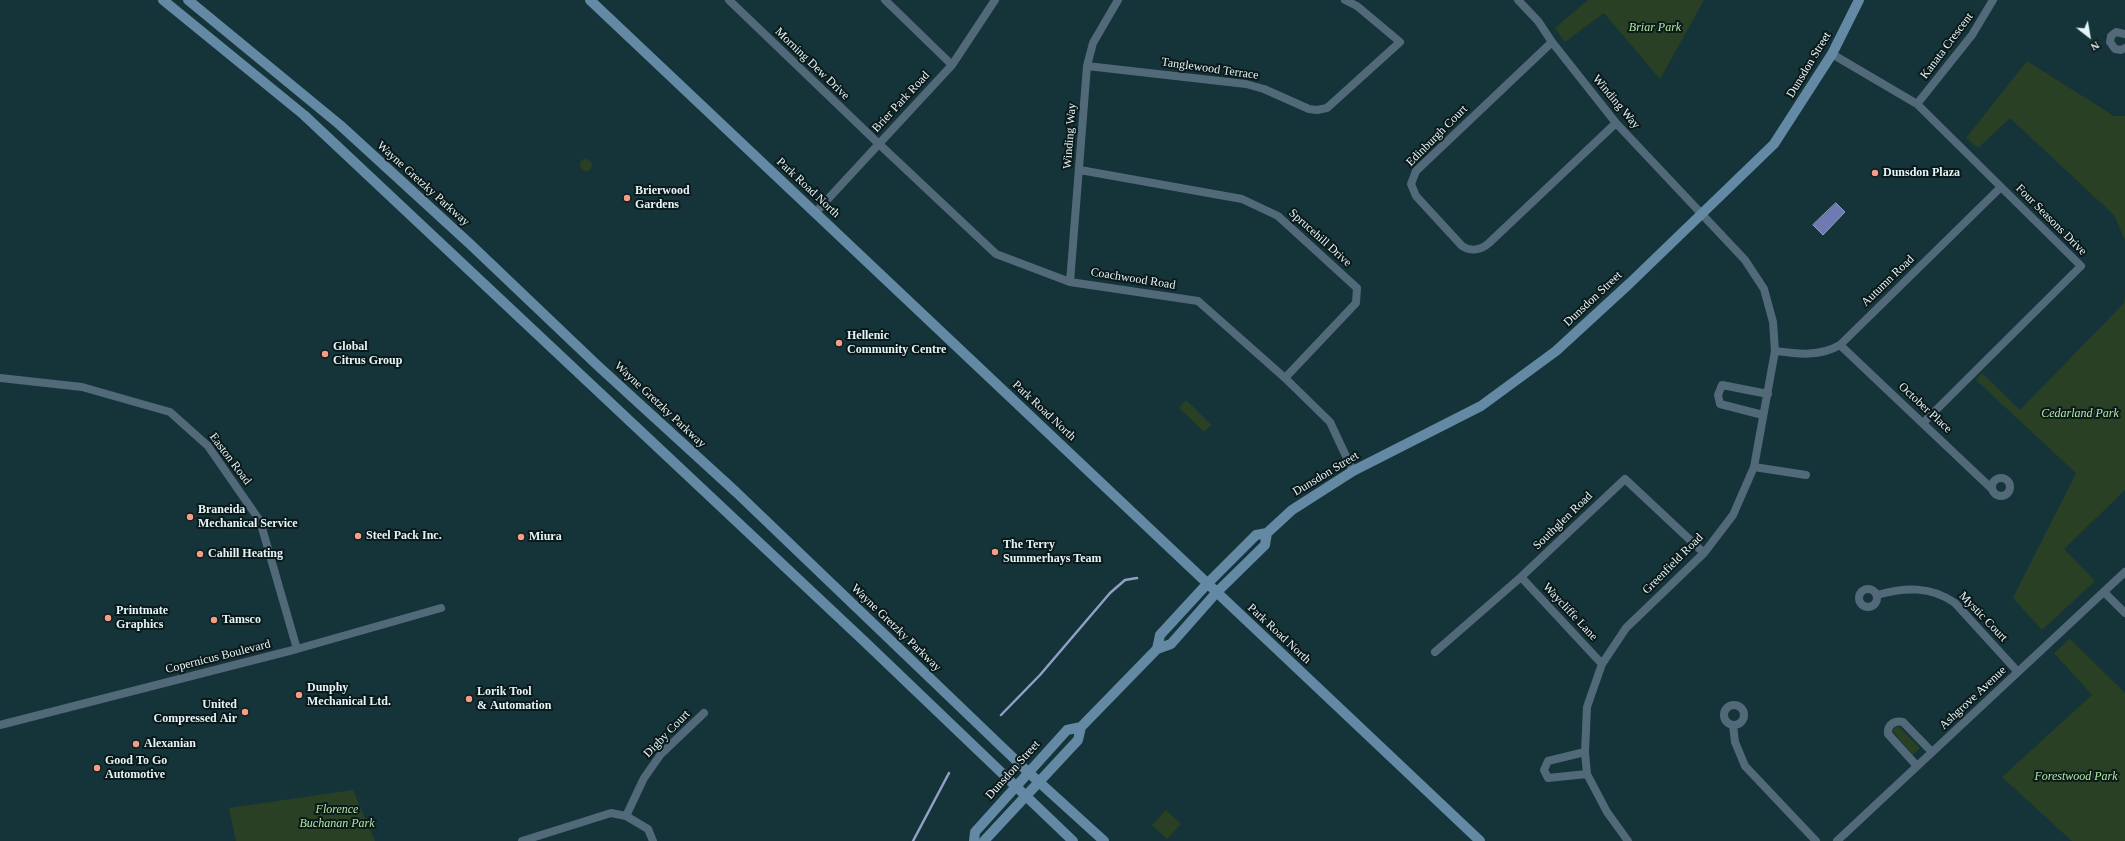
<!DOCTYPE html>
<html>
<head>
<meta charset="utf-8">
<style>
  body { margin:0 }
  #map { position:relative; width:2125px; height:841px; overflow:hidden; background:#143439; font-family:"Times New Roman",serif }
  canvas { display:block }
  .north { position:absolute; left:2069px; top:16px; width:40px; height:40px; -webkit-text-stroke:3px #0c191b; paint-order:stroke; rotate:149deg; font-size:11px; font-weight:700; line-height:16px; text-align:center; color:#e3f5f7 }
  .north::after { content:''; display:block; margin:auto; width:14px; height:18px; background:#e3f5f7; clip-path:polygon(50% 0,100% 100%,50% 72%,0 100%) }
</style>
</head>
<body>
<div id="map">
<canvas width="2125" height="841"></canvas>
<div class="north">N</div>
</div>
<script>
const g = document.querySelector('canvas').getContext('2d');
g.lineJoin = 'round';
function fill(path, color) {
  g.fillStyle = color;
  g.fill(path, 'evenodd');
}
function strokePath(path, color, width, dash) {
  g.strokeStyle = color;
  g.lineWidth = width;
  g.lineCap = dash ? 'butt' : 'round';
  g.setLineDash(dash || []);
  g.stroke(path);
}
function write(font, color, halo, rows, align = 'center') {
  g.font = font + ' "Times New Roman",serif';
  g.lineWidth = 4;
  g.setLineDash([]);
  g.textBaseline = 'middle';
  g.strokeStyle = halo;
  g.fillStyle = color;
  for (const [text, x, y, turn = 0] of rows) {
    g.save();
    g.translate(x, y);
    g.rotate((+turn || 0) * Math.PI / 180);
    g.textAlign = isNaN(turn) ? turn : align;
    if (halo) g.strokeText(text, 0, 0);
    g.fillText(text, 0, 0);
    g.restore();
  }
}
fill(new Path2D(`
  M1588,0H1704L1660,79L1604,13L1565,42L1555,28Z
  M2027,61L2114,116H2125V240L2114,215L2010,118L1978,148L1966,138Z
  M580 165a6 6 0 1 1 12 0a6 6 0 1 1-12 0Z
  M2125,295V490L2064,549L2095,581L2042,630L2013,598L2076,473L1976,380L1982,373L2020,410L2124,303Z
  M1186,400L1211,425L1204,432L1179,408Z
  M2070,639L2125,693V841H2072L2002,777L2092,695L2054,653Z
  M1895,726L1899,727L1920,748L1913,755L1893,732Z
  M353,790L375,841H236L229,808Z
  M1166,810L1181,824L1167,839L1152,825Z`), '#2a4024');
const water = new Path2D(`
  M1836,203L1845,212L1823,235L1813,225Z`);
fill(water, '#707ab2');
strokePath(water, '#929fc7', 1);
strokePath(new Path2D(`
  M1001,715L1040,675L1110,593L1125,580L1137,578
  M913,841L949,773`), '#929fc7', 2.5);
strokePath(new Path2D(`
  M729,0L879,144L996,254L1070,282L1198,301L1285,378L1330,422L1353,471
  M885,0L952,65
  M1518,0L1538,21L1552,42L1616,123L1745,260L1764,289L1773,322L1775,351L1754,467L1733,515L1704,553L1626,628L1602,664L1587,707L1585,752L1587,774L1607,812L1628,841
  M2125,34L2116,32L2111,36L2110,42L2115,49L2121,50L2125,48
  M1552,42L1416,171L1411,184L1416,196L1462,246C1471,252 1481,250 1489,243L1616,123
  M1832,54L1917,104L2081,266L1923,423
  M1087,66L1246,84L1264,89L1309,109L1317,110L1327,108L1400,42L1357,6L1345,0
  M1917,104L1972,35L1993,0
  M1080,170L1242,199L1278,216L1357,288L1356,303L1285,378
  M815,213L952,65L995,0
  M1070,282L1087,66L1093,43L1118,0
  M1840,345L1992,489
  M1775,351C1798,354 1819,357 1840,345L2001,187
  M0,378L82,387L170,412L208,446L260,521L297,649
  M1763,415L1720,404L1718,395L1722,385L1768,394
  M1754,467L1806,475
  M1992 487a9 9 0 1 1 18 0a9 9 0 1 1-18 0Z
  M1521,577L1602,664
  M1859 598a9 9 0 1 1 18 0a9 9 0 1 1-18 0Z
  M2104,592L2125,613
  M1877,595C1905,587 1931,586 1955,603L2018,672
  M1435,652L1521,577L1625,479L1704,553
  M1724 715a10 10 0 1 1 20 0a10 10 0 1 1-20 0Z
  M0,725L297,649L441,608
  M1733,725L1735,742L1745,766L1816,841
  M1585,752L1548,761L1544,770L1548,778L1587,774
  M1917,766L1888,734C1887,725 1894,720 1903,722L1932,752
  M626,816L644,778L661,754L704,713
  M522,841L611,813L626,816L648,829L653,841
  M1837,841L2125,572`), '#52697a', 8);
strokePath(new Path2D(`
  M163,0L304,115L865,642L1073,841
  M188,0L340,125L470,244L597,365L736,492L1028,772L1104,841
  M590,0L1480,841
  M1157,649L1160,635L1207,584L1256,535L1267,533L1292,510L1353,471L1481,406L1556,351L1630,283L1774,144L1832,54L1859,0
  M974,841L975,832L1067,730L1081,727
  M984,841L1078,740L1081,727L1157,649L1171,644L1216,593L1265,545L1267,533`), '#6489a4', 10);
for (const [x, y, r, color] of [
  [1875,173,4,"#f49e86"],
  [627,198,4,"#f49e86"],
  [839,343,4,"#f49e86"],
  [325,354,4,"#f49e86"],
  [190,517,4,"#f49e86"],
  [358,536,4,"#f49e86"],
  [521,537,4,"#f49e86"],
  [995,552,4,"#f49e86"],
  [200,554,4,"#f49e86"],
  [108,618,4,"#f49e86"],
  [214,620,4,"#f49e86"],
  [299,695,4,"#f49e86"],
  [469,699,4,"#f49e86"],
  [245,712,4,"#f49e86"],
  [136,744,4,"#f49e86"],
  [97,768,4,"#f49e86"]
]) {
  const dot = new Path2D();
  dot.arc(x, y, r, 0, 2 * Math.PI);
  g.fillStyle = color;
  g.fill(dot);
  strokePath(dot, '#0c191b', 1.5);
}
write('italic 12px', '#afe99f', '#0c191b', [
  ["Briar Park",1655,28],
  ["Cedarland Park",2080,414],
  ["Forestwood Park",2076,777],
  ["Florence",337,810],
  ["Buchanan Park",337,824]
]);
write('12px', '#e3f5f7', '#0c191b', [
  ["Kanata Crescent",1947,46,-53],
  ["Morning Dew Drive",812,64,44],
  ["Dunsdon Street",1809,65,-59],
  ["Tanglewood Terrace",1210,69,8],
  ["Brier Park Road",901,102,-47],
  ["Winding Way",1616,102,50],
  ["Winding Way",1070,136,-86],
  ["Edinburgh Court",1437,136,-45],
  ["Wayne Gretzky Parkway",423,184,42],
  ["Park Road North",808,188,43],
  ["Four Seasons Drive",2051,220,45],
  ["Sprucehill Drive",1320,238,42],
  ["Coachwood Road",1133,279,9],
  ["Autumn Road",1888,281,-44],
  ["Dunsdon Street",1593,299,-43],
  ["Wayne Gretzky Parkway",660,405,43],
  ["October Place",1925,408,43],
  ["Park Road North",1044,411,43],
  ["Easton Road",230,459,53],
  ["Dunsdon Street",1326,474,-31],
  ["Southglen Road",1563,521,-44],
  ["Greenfield Road",1673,564,-45],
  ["Waycliffe Lane",1570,612,47],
  ["Mystic Court",1983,617,46],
  ["Wayne Gretzky Parkway",896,628,44],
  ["Park Road North",1279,634,43],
  ["Copernicus Boulevard",218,657,-14],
  ["Ashgrove Avenue",1973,698,-43],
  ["Digby Court",667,734,-46],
  ["Dunsdon Street",1013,770,-48]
]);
write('bold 12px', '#e3f5f7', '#0c191b', [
  ["Dunsdon Plaza",1883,173],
  ["Brierwood",635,191],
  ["Gardens",635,205],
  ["Hellenic",847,336],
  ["Community Centre",847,350],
  ["Global",333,347],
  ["Citrus Group",333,361],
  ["Braneida",198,510],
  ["Mechanical Service",198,524],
  ["Steel Pack Inc.",366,536],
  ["Miura",529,537],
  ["The Terry",1003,545],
  ["Summerhays Team",1003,559],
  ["Cahill Heating",208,554],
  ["Printmate",116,611],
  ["Graphics",116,625],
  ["Tamsco",222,620],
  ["Dunphy",307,688],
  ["Mechanical Ltd.",307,702],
  ["Lorik Tool",477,692],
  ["& Automation",477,706],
  ["United",237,705,"right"],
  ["Compressed Air",237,719,"right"],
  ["Alexanian",144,744],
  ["Good To Go",105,761],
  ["Automotive",105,775]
], 'left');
</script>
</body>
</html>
